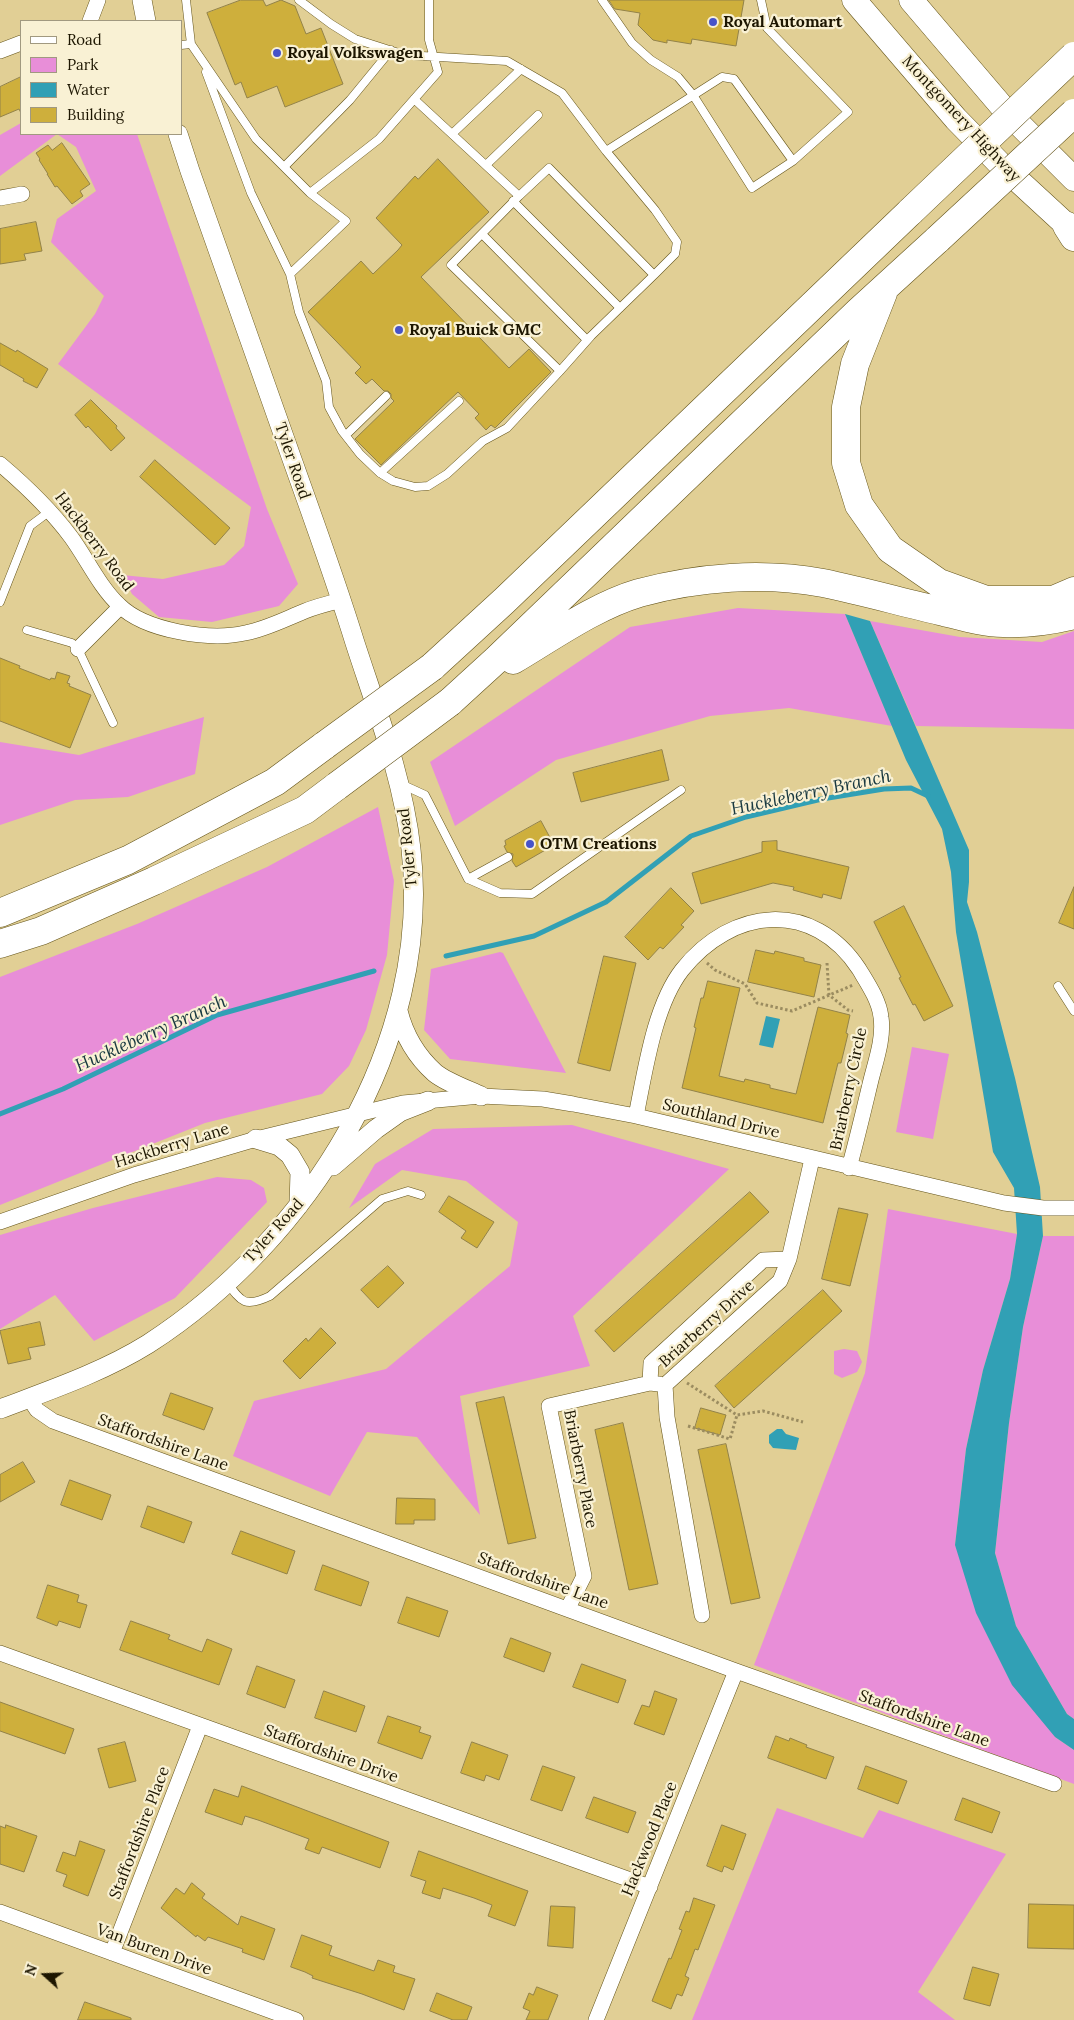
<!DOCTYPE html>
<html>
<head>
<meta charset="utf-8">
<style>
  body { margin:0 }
  #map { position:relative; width:1074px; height:2020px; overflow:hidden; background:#e1cf95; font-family:Lora,serif }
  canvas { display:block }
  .legend { position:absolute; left:20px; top:20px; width:162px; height:115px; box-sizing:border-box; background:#f9f1d4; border:1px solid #a19980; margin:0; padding:6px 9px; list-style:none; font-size:15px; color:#1d1601 }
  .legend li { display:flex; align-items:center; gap:10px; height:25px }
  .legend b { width:25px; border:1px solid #a19980 }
  .north { position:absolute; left:20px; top:1950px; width:50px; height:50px; -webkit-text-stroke:4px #f9f1d4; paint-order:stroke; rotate:290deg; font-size:14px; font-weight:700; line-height:20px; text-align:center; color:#1d1601 }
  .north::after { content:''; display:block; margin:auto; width:18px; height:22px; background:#1d1601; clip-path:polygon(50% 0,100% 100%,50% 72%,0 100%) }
</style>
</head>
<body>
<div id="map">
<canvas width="1074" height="2020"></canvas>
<ul class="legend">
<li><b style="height:6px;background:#fff"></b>Road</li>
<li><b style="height:14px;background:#e88ed8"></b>Park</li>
<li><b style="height:14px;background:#31a0b5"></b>Water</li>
<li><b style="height:14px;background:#ceaf3c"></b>Building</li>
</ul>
<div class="north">N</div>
</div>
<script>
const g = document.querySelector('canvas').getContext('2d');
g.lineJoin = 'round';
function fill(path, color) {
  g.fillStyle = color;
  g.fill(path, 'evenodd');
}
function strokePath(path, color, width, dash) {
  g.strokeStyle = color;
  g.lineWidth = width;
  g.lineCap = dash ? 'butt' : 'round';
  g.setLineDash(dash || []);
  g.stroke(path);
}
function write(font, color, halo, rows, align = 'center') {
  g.font = font + ' Lora,serif';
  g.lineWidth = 4.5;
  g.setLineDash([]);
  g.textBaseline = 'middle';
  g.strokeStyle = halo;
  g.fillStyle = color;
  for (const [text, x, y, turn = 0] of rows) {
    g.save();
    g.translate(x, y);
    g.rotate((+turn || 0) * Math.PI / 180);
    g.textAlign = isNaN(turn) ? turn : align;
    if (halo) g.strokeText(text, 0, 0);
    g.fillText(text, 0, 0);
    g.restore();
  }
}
fill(new Path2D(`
  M21,123V134H137L267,509L298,584L279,606L212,622L159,617L132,594L122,575L163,579L224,565L244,546L251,507L58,364L95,314L104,296L51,242L57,219L96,191L76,147L57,134L0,176V135Z
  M738,608L845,614L892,726L789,708L710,716L556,760L455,826L430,762L630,627Z
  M870,621L960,637L1042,642L1074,631V729L916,726Z
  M204,717L195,774L128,797L75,800L0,825V742L79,755Z
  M378,807L394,881L387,955L366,1030L349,1066L322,1094L205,1123L0,1205V977L137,924L267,867Z
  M500,952L503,953L566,1073L450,1059L424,1030L431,969Z
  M912,1047L949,1054L933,1139L896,1132Z
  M572,1125L729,1169L573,1316L590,1366L460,1396L480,1515L417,1437L367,1432L330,1496L233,1456L254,1401L386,1369L510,1266L518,1222L466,1181L402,1170L349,1208L375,1164L433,1129Z
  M217,1177L251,1180L264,1188L267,1202L175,1298L94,1341L55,1295L0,1329V1235L93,1208Z
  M888,1209L1017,1234L1010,1279L983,1370L966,1449L955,1545L1055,1737L1074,1750V1784L754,1665L865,1373Z
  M1043,1236H1074V1719L1067,1714L1016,1626L995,1553L1009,1423L1023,1327Z
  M844,1349L857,1351L862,1362L857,1372L842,1378L834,1374V1351Z
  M777,1808L863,1838L879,1810L1006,1854L918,1992L955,2020H692Z`), '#e88ed8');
fill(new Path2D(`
  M845,614L870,621L969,850V882L967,902L977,932L1015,1078L1040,1187L1043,1236L1023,1327L1009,1423L995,1553L1016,1626L1067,1714L1074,1719V1750L1055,1737L1012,1685L976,1613L955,1545L966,1449L983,1370L1010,1279L1017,1234L1014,1188L993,1152L956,932L951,872L942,829L906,760Z
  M766,1016L780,1019L773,1048L759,1045Z
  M777,1429H782L786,1434L799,1438L796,1450L773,1448L769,1443V1435Z`), '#31a0b5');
strokePath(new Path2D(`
  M446,956L534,936L606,902L691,836L746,817L822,799L884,789L911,788L928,796
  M0,1114L63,1089L217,1015L374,971`), '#31a0b5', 5);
const building = new Path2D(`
  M241,0H263L266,6L281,0L295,6L306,34L321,28L343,84L285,107L277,86L247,98L241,82L235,85L207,13Z
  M609,0H744L736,46L692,39L691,44L667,40V43L653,40L638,25L640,13L615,9Z
  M21,77V113L19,109L0,117V87Z
  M62,143L90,184L80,191L83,196L72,204L57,186L55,187L47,174H48L39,160L40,159L36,153L48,145L52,150Z
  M438,159L489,212L421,277L509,368L529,349L551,372L495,428L491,425L486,430L475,418L479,414L458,392L381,465L355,439L394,401L391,398V394L388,391H384L372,379L366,384L355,373L361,367L308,312L361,261L373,274L398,250L402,245L376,218L415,176L418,179Z
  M36,222L42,251L24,254L26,260L0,264V229Z
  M0,343L16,352L17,350L48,369L37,388L23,381L24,379L0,365Z
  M91,400L117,426L116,428L125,438L111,451L88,426L86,428L75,415Z
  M155,460L230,528L215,545L140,477Z
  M0,658L20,666L19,668L50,680L51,678L55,679L57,672L70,676L67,683L70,684L69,686L91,695L70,748L0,721Z
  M662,750L669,780L581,802L573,773Z
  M541,821L554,845L516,867L512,861L513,854L507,852L504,846L506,845L505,841Z
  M777,841V850L849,867L841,899L823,894L822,898L793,890L794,887L773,883L701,904L692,873L762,852V842Z
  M1074,887V929L1059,923Z
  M671,888L694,911L681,925L684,927L663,949L660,947L648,960L625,937Z
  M904,906L953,1006L924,1021L915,1004L913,1005L899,978L901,977L874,922Z
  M756,950L774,954L775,951L804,958V961L821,965L814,997L748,982Z
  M604,956L636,963L610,1071L578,1063Z
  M708,981L740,988L719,1076L744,1082L745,1079L770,1085V1088L796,1094L818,1007L850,1015L846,1033L848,1034L841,1063H838L823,1123L682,1088L696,1028L694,1027L701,998H703Z
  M750,1192L769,1212L614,1352L595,1331Z
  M449,1196L494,1222L477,1248L461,1238L466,1231L439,1212Z
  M839,1208L868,1214L850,1286L822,1279Z
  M388,1266L404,1283L378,1308L361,1290Z
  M823,1290L842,1311L734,1408L715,1386Z
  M40,1322L45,1345L28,1348L31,1359L8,1364L0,1331Z
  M321,1328L336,1343L300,1379L283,1361L306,1338L308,1341Z
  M171,1393L213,1408L204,1430L163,1415Z
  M504,1397L536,1538L508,1544L476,1403Z
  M701,1408L726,1415L720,1435L695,1428Z
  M623,1423L658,1584L629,1590L595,1430Z
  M726,1444L760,1598L731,1604L698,1450Z
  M23,1462L35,1482L0,1502V1475Z
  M70,1480L111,1495L102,1520L61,1505Z
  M397,1498L435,1499V1520H414V1524H396Z
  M148,1506L192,1522L184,1543L141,1527Z
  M241,1531L295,1551L287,1574L232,1554Z
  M323,1565L369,1582L361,1606L315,1590Z
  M48,1585L79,1595L77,1602L87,1605L80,1628L59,1621L57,1626L37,1618Z
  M407,1597L448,1611L439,1637L398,1623Z
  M131,1621L170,1635L168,1639L202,1652L207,1639L232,1649L219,1685L120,1650Z
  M511,1638L551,1653L544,1672L504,1657Z
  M582,1664L626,1680L618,1703L573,1687Z
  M257,1666L295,1680L285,1708L247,1694Z
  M324,1691L365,1706L356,1732L315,1718Z
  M655,1691L677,1699L664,1735L634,1724L642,1705L649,1707Z
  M0,1702L74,1729L65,1754L0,1731Z
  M388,1716L421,1727L419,1732L431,1736L422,1759L378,1743Z
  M776,1736L789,1741L790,1738L807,1745L806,1747L834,1757L826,1779L768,1758Z
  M125,1742L136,1781L109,1788L98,1749Z
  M472,1742L508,1755L499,1780L486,1775L484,1781L461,1773Z
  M543,1766L575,1777L562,1811L531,1800Z
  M866,1766L907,1781L898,1804L858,1789Z
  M242,1786L389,1842L380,1868L322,1847L319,1854L305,1849L309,1839L258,1820L245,1816L242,1825L205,1812L214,1789L238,1797Z
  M594,1797L636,1812L628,1833L586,1818Z
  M963,1798L1000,1812L992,1833L955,1820Z
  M6,1825L37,1836L24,1872L0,1864V1826L5,1828Z
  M722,1825L746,1834L733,1870L724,1866L722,1872L707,1866Z
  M80,1841L105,1850L88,1896L63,1886L67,1875L56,1871L63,1852L75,1856Z
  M419,1851L528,1891L515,1926L488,1916L492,1905L474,1898L443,1888L440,1899L422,1893L426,1881L411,1876Z
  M192,1883L205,1894L202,1898L238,1925L241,1916L275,1929L264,1960L242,1952L243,1949L208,1937L205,1941L197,1935L196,1937L161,1908L176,1888L184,1894Z
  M694,1898L715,1905L698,1950L695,1949L685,1976L689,1978L682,1996L677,1994L671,2009L652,2001L669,1958L671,1959L682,1930L679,1929L686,1911L689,1912Z
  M1029,1904L1074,1905V1949L1028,1948Z
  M551,1906L575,1907L573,1948L548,1946Z
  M302,1935L332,1946L329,1955L374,1971L378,1960L395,1966L393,1972L415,1979L404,2010L362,1994L312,1978L313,1976L305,1972L291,1967Z
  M973,1967L999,1974L990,2006L964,1999Z
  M537,1987L558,1995L548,2020H526L530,2011L523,2008L529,1993L533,1995Z
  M437,1993L472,2007L467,2020H453L430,2011Z
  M85,2002L131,2018V2020H78Z`);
fill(building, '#ceaf3c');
strokePath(building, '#928249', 1);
const service = new Path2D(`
  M186,0L191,44
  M299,0L331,24L355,39L405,55L507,61L562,93L606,151L722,77L734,79L793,161L848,112L767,28L761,0
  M602,0L632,43L651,60L678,77L693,95L752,188L793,161
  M181,45L191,44L256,139L310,193L379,139L438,72L429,40V0
  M206,72L251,193L290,274L346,221L310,193
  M414,99L519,196L549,168L654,275L675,254L677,242L655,210L606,151
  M452,134L521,69
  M486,165L538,115
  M284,167L350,100L391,50
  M519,196L451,265L560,371L591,336L654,275
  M513,201L620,308
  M482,234L587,340
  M290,274L299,312L326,381L329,407L342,431L360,454L380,473L393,481L415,487L428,486L447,474L483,441L507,428L560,371
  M346,435L386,396
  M380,473L459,401
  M0,602L30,526L50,511
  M27,630L72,643L78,649L113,723
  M401,784L425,795L468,879L500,893L532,894L681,790
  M468,879L508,857
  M1058,986L1074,1011
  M227,1282C241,1302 245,1308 270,1296L382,1199L408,1191L421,1195`);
const minor = new Path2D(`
  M90,21L98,0
  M0,51L21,43
  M0,198L22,194
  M0,464C26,486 50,509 71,537C87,559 99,586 119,605C145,631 210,641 245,633C266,629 285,619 305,611C317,606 330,603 342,600
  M78,649L120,607
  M636,1116C645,1072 654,1006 682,970C732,907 813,899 859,969C868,984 879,1000 881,1017C884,1038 876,1060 871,1080C864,1109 857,1139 849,1168
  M0,1222L134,1175L256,1139L403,1103L481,1096L543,1099L573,1104L636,1116L1004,1203L1043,1208H1074
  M789,1259L812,1159
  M650,1383L651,1363L763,1260L789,1259L780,1281L665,1385
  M665,1385L667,1417L702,1615
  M29,1398L37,1410L53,1421L736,1671L1054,1784
  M568,1608L584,1576L549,1406L650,1383L659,1384
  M0,1653L650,1887
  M0,1912L296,2020
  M112,1953L200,1726
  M596,2020L736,1671`);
const tertiary = new Path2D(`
  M142,0L146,21
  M398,1011C404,1035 416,1056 435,1073C446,1082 468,1090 481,1096
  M256,1139L279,1146L290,1155L300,1172L299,1205
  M333,1166L376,1129L400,1112L428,1101
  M0,1409C50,1390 103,1372 148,1344C308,1241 433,1044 411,849C403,778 377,711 355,643C335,578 311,513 288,448C255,356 223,263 190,171L178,134`);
const primary = new Path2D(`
  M854,0L956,119L999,163L1074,232
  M911,0L1004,109L1074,179`);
const motorway = new Path2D(`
  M1067,226L1074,237
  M883,293L855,364L846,407V463L859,505L890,549L939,583L986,600H1053L1074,591
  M513,660C552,637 595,606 639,593C698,577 763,572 823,583C862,591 901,602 940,611C961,616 982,623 1003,623C1028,624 1050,621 1074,615
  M432,667L504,601L911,211
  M450,702L496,660L858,312L938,239
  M0,913L128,860L275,782L325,745
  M0,944L41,931L154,881L305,810L337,786`);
strokePath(service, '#64541a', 9);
strokePath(minor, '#64541a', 16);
strokePath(tertiary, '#64541a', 20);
strokePath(primary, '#64541a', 25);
strokePath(motorway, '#64541a', 29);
strokePath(new Path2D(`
  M707,963L715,970L745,984L757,1003L792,1011L853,985
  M827,963L829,995L848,1010L853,1011
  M687,1383L737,1415L763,1411L803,1422
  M688,1426L730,1439L737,1415`), '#9b8c60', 3, [2.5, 2.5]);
strokePath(service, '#fff', 8);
strokePath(minor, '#fff', 15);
strokePath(tertiary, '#fff', 19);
strokePath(primary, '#fff', 24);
strokePath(motorway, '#fff', 28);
const motorwayBridge = new Path2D(`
  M911,211L1074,56
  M938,239L1074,113
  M325,745L432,667
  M337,786L450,702`);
strokePath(motorwayBridge, '#64541a', 29, []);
strokePath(motorwayBridge, '#fff', 28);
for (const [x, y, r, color] of [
  [713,22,5,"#4753c8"],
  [277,53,5,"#4753c8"],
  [399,330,5,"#4753c8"],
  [530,844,5,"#4753c8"]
]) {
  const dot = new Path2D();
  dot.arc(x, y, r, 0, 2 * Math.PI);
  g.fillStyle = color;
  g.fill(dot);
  strokePath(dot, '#f9f1d4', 2);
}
write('bold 16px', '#1d1601', '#f9f1d4', [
  ["Royal Automart",723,22],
  ["Royal Volkswagen",287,53],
  ["Royal Buick GMC",409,330],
  ["OTM Creations",540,844]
], 'left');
write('16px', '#1d1601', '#f9f1d4', [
  ["Montgomery Highway",961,119,47],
  ["Tyler Road",292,461,71],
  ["Hackberry Road",94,542,53],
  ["Tyler Road",408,848,-96],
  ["Briarberry Circle",849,1089,-78],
  ["Southland Drive",721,1119,14],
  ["Hackberry Lane",172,1146,-17],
  ["Tyler Road",274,1231,-48],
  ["Briarberry Drive",707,1324,-42],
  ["Staffordshire Lane",163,1443,20],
  ["Briarberry Place",580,1469,79],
  ["Staffordshire Lane",543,1581,20],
  ["Staffordshire Lane",924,1719,20],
  ["Staffordshire Drive",331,1754,20],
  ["Staffordshire Place",140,1833,-69],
  ["Hackwood Place",650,1839,-68],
  ["Van Buren Drive",154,1950,20]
]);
write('italic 18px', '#193940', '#f9f1d4', [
  ["Huckleberry Branch",811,793,-12],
  ["Huckleberry Branch",151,1034,-24]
]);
</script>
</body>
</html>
